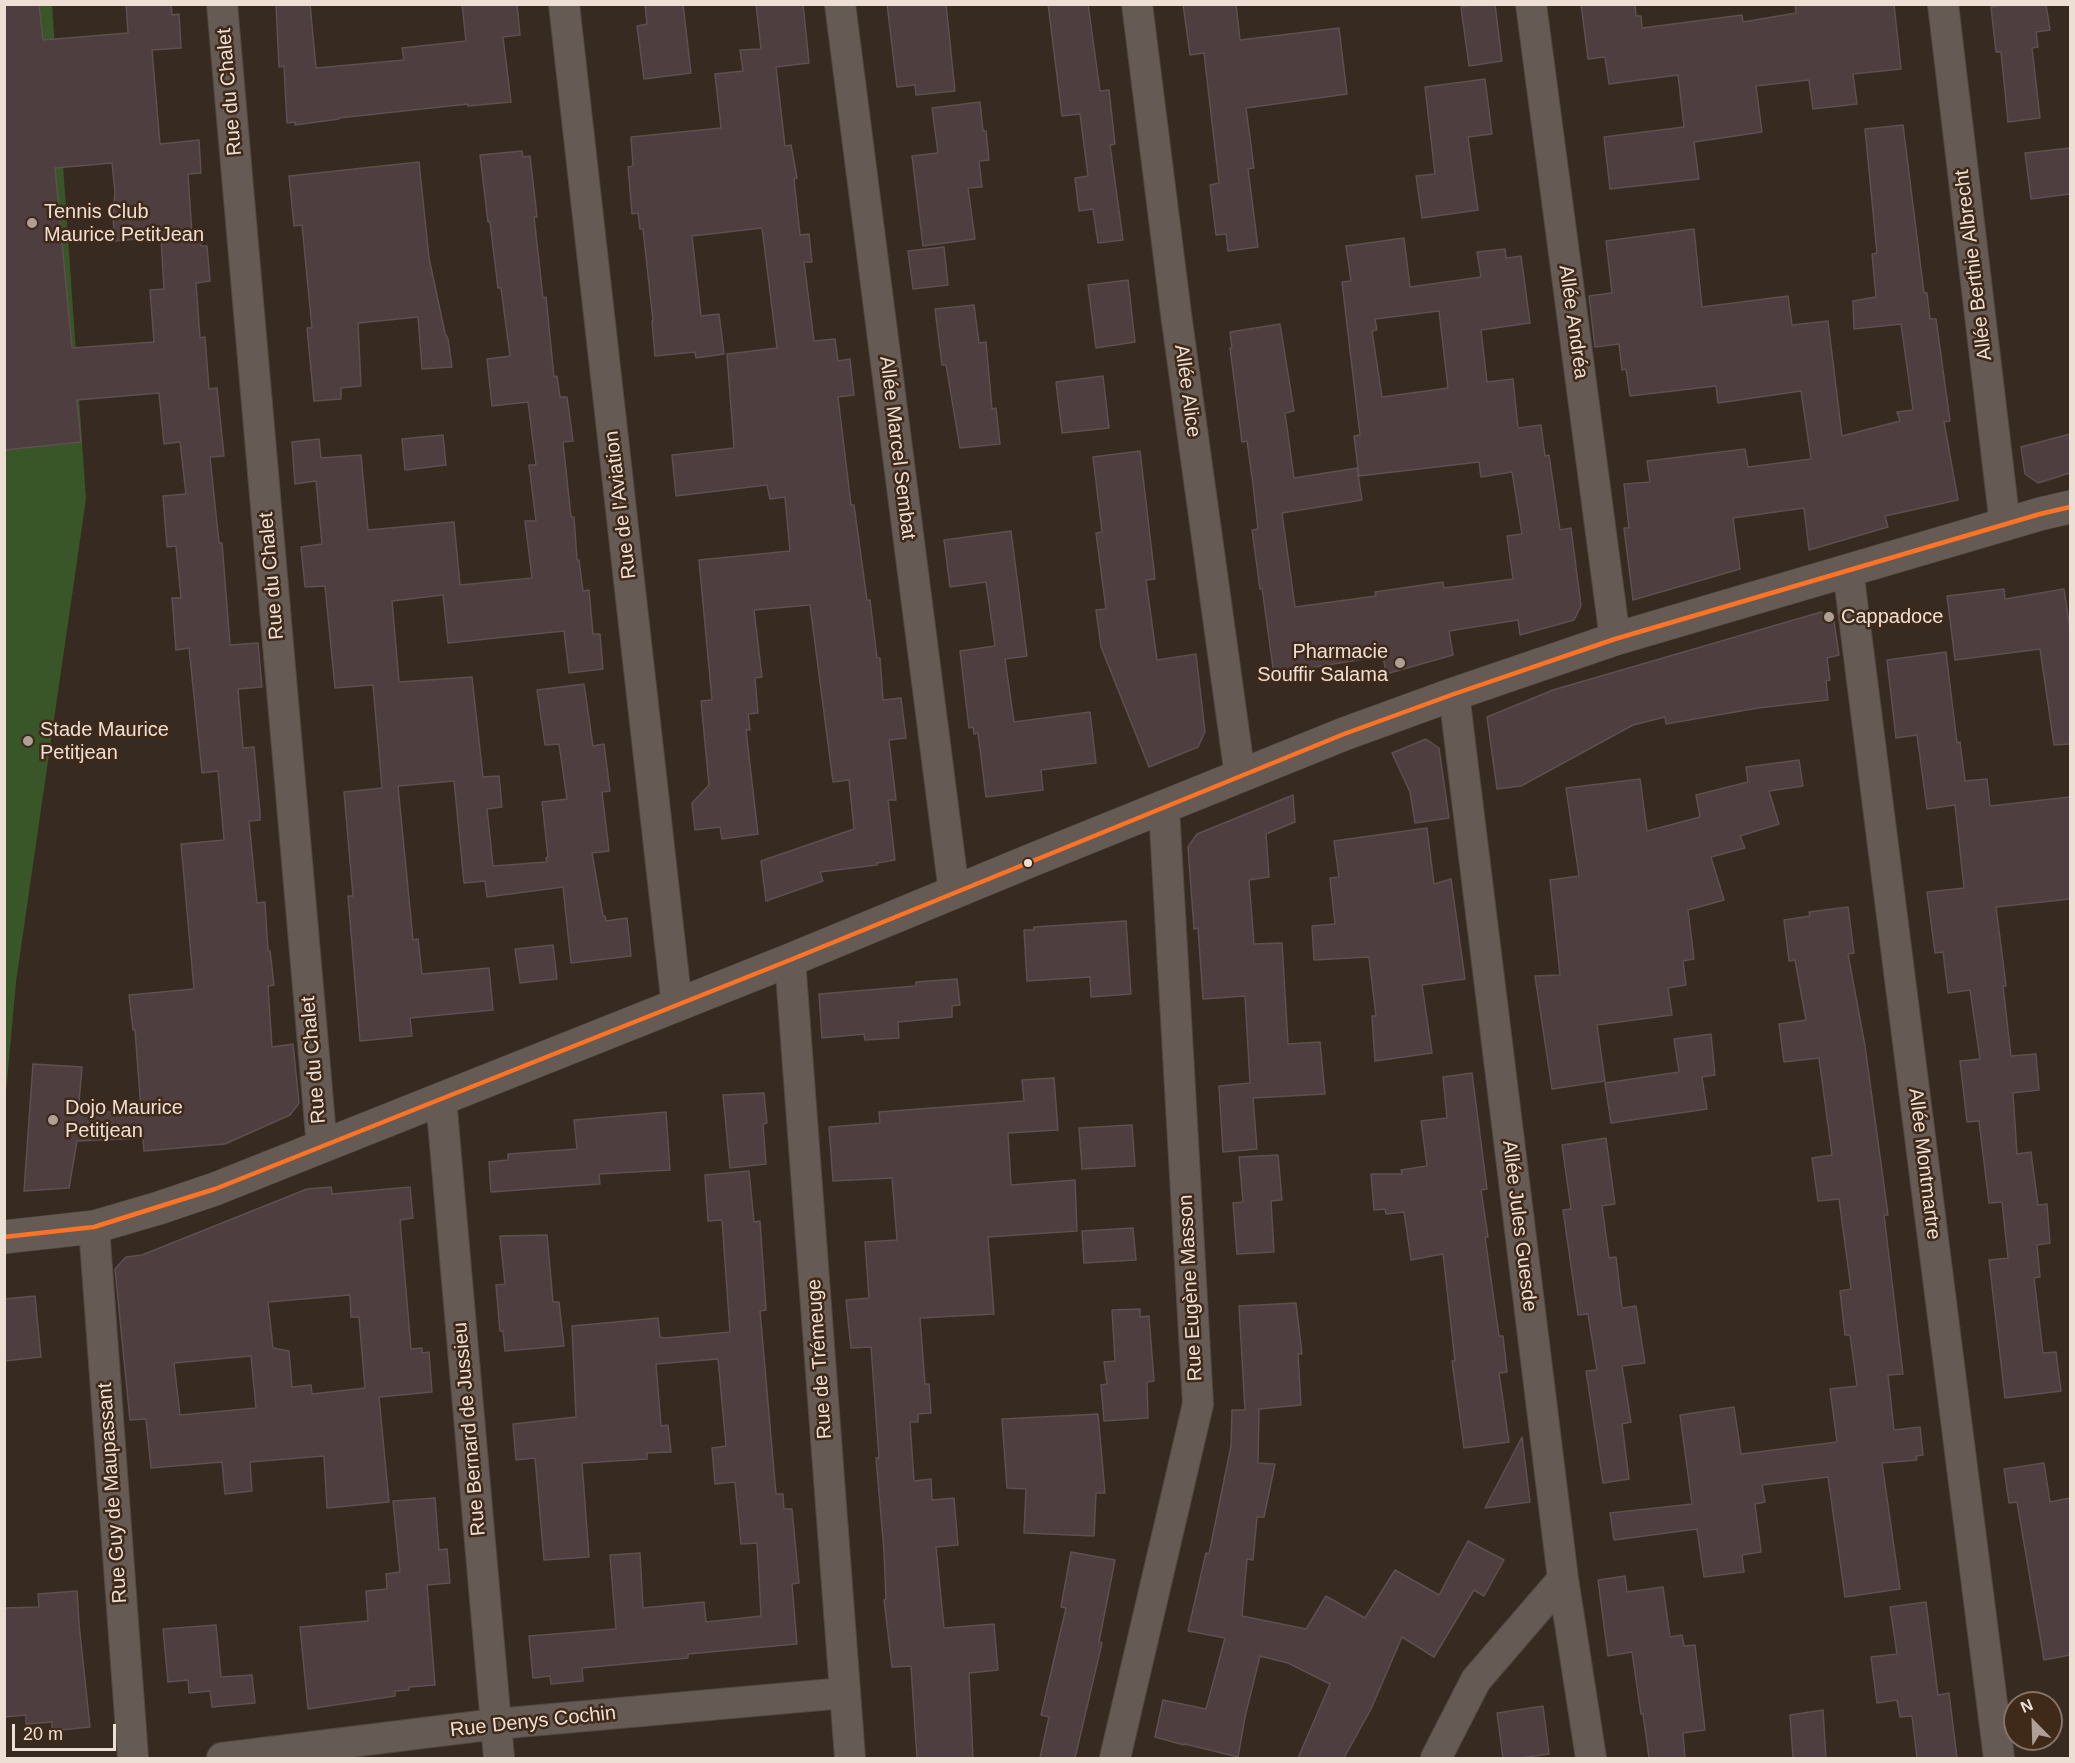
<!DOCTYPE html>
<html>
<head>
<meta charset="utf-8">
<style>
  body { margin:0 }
  #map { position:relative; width:2075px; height:1763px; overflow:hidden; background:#372a21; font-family:Helvetica,sans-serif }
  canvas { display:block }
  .frame { position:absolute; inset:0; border:6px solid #eedfd5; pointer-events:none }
  .north { position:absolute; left:2003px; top:1691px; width:60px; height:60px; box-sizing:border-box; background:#3f2919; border:2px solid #857264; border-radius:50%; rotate:337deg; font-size:16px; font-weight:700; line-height:24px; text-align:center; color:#eedfd5 }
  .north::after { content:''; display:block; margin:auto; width:21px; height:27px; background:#aea096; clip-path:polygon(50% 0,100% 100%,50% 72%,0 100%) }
  .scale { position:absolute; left:12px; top:1724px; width:104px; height:27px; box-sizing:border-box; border:3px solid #eedfd5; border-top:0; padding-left:8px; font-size:18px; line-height:21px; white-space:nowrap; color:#eedfd5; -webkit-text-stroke:4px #3f2919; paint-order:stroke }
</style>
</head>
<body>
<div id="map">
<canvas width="2075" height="1763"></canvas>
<div class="frame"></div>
<div class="north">N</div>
<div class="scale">20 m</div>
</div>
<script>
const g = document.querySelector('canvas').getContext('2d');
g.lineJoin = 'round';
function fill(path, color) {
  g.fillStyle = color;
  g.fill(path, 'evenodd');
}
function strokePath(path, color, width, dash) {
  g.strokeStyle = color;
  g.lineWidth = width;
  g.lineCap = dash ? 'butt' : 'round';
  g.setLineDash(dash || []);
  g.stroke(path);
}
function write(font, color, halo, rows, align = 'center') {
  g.font = font + ' Helvetica,sans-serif';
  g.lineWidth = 5;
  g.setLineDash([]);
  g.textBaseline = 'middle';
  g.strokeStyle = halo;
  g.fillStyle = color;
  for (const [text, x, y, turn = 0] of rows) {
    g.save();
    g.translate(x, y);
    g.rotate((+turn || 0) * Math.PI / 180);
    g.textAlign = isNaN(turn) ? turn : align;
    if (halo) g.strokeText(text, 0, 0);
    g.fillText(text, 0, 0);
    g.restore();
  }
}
fill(new Path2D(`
  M52,4L86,499L16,982L5,1103L4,5Z`), '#385627');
const building = new Path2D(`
  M4,4H39L43,40L128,33L126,4H171L172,15L179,14L181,48L152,50L160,144L199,140L201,173L188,174L192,235L200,234L201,246H207L210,281L196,283L200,338L205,337L209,389L217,388L224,456L210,457L219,543H222L230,645L258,643L262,687L238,689L243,748L254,747L260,813V820L249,821L257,903L265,902L268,951H270L274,985L268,986L272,1047L293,1044L299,1103L290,1115L225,1144L144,1151L143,1138L77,1141L69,1188L24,1191L33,1064L82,1067L78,1114L141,1110L135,1030H133L129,995L194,989L181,844L224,840L218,771L202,773L189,648L176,650L172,598H181L176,546L167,547L163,496L186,494L180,442L164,444L159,393L77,400L81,442L4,450ZM112,163L115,192L113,219L115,241L161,237L164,289L150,290L154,342L72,348L55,168Z
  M276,4H310L316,68L404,60L402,48L466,41L462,4H517L520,35L503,37L511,102L468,106V104L339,118V119L295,125V122L287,123L284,66L279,67Z
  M645,4H683L691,73L644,79L637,26L647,24Z
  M756,4H803L809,63L776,67L785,146L791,145L797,178L794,179L800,235L809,234L812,262H804L814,341L835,339L838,361L850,359L854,395L838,397L851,505H854L867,600H870L877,658H880L883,700L901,698L906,738L889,740L896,800H888L895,860L877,863V865L820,872L823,881L766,901L761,861L854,829L849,780L833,782L810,605L754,610L762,677L755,678L758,713L748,714L750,730H746L758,834L722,839L720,827L695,830L692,803L709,785L701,701L712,700L699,560L790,551L785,497L770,499L767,485L676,496L672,455L734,448L727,354L777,348L762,228L692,236L701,316L719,314L724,354L696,358L695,352L655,356L652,321H653L643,229H640L638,213L632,214L628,167L633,166L631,137L721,128L715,74L743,71L740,50L761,49Z
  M887,4H946L955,91L916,95L915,85L897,87Z
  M1048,4H1088L1100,91L1109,90L1115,144L1110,145L1123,240L1098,243L1093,209L1079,211L1075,178L1088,176L1080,114L1062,116Z
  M1183,4H1236L1240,40L1339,28L1347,94L1246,108L1254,168L1248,169L1258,247L1228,251L1226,234L1216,235L1210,185L1219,183L1204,53L1190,55Z
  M1478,4H1495L1502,61L1469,66L1461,7Z
  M1581,4H1635L1636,16H1641L1642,28L1742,15L1743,22L1796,13L1795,4H1894L1901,69L1853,74L1857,104L1813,109L1809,80L1756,86L1762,132L1694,142L1699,179L1610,189L1604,137L1684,127L1678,75L1609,84L1605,57L1588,59Z
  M2010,4H2046L2050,30L2036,32L2038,47L2032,48L2040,118L2008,122L2001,52H1996L1991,7Z
  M1485,79L1492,134L1468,137L1478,210L1422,218L1416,176L1435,174L1425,87Z
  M980,102L983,131H986L989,160L979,161L982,187L968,188L975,239L923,246L912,156L938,153L932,108Z
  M1903,125L1924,293H1927L1930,319H1936L1950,421L1944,422L1958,500L1885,516L1888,527L1809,550L1804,508L1733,518L1740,569L1633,600L1624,528H1629L1624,484L1650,482L1647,461L1745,449L1748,467L1811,459L1801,391L1718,403L1716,386L1630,396L1626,369L1622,370L1619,344L1595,347L1589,296L1612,293L1606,241L1694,229L1702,307L1788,296L1792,325L1828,321L1842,436L1900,421L1897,412L1913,410L1901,324L1854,329L1853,301L1876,297L1872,254L1877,253L1865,129Z
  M2070,148V194L2031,199L2025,153Z
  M522,151L523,157L530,156L537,217H534L543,298L546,297L554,377L557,376L560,397H567L573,441L563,442L571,517H574L577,560H579L583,591L589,590L593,634H600L603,669L569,673L564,631L448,643L443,595L392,601L399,682L472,677L483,777L499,776L502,807L487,809L493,866L547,862L546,858L548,857L542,802L567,799L559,744L545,745L537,690L584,684L593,746L604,744L610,791L602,792L609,851L592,853L603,916H605L606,921L627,918L631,956L571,963L563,887L487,897L485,881L464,883L454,781L398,786L413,940L418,939L422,974L489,968L493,1010L410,1018L412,1036L360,1041L348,896H353L344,792L382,788L373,685L335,688L325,586L305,587L301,547L322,544L316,481L295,484L292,442L319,439L321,458L361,455L368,530L454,522L460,585L532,578L525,521H536L529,465H536L528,402L492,406L487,359L510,356L501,288H498L490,222H488L480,155Z
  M419,162L429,258L445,333L448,339L452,367L422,369L418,317L358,323L361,386L341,388V399L314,401L307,328H312L302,225L294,226L289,176Z
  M1404,238L1410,287L1481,277L1477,252L1505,249L1506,258L1521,256L1530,323L1481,330L1487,382L1513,379L1518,428L1541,425L1545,456L1549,455L1560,530L1571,528L1581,606L1574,620L1520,635L1518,620L1449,631L1453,655L1386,674L1383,656L1315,667V669L1274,675L1262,588L1260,589L1252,530L1258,529L1253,484L1247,441L1242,442L1230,348H1232L1230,332L1280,324L1294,411L1285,413L1294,478L1357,468L1362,500L1282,513L1295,607L1376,596L1375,592L1443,582L1444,588L1513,579L1507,536L1522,534L1512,472L1481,477L1479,462L1359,476L1354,436L1360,435L1342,282L1351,281L1346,246ZM1439,311L1448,388L1382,397L1372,331L1377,330L1375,319Z
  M944,247L948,285L913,289L908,251Z
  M1128,280L1135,342L1096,348L1088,285Z
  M974,305L979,343L986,342L992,409L996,408L1000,444L960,448L946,365H942L935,309Z
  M1103,376L1109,428L1062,433L1056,382Z
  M2070,434V473L2038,483L2025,474L2021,447Z
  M443,435L446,465L405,470L402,439Z
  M1140,451L1155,579L1146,580L1157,660L1196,654L1205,732L1198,747L1149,767L1101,647L1096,610L1106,609L1096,533L1102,532L1093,457Z
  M1011,531L1027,656L1005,659L1014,722L1090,712L1096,763L1041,770L1043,790L986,797L978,733L974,734L973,727L969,728L960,651L995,646L986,582L950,587L944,540Z
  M2004,589L2005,599L2064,589L2070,629V744L2054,745L2040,649L1955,660L1947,596Z
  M1821,612L1834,621L1839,655L1827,658L1830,680L1826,681L1828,700L1758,708L1666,724L1665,717L1633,725L1521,786L1497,789L1487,717L1553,690Z
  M1946,652L1957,743L1960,742L1965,781L1987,779L1990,806L2070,797V899L1996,907L2006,986H2003L2011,1056L2036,1054L2039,1090L2013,1093L2017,1154L2031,1152L2038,1205L2047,1204L2050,1243L2037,1245L2040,1277L2034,1278L2043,1353L2056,1352L2061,1391L2005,1398L1989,1260L2008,1258L2002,1202L1989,1203L1979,1121L1967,1122L1960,1061L1980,1059L1970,990L1948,993L1943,952L1935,953L1927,892L1964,888L1955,805L1927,809L1917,735L1896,738L1887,660Z
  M1426,739L1439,748L1449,818L1415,823L1410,792L1392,753Z
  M1799,760L1803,786L1769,791L1779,824L1740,836L1745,848L1711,857L1724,900L1688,910L1694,959L1683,961L1686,985L1668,988L1672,1015L1597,1025L1605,1081L1552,1089L1535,976L1560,975L1550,880L1579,876L1566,788L1640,779L1647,831L1700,817L1696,795L1748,782L1746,767Z
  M1293,795L1295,822L1266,834L1269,877L1249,880L1254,944L1282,943L1288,1044L1320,1042L1325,1094L1253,1098L1257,1149L1223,1152L1219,1086L1250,1083L1245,996L1203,999L1198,928L1194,929L1188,847L1197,834Z
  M1427,828L1434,884L1451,879L1465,979L1422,985L1432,1053L1375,1061L1372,1016H1376L1369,957L1314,960L1312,926L1335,924L1330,878L1339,877L1334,841Z
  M1848,907L1854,953L1848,954L1865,1046L1888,1215H1884L1903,1374L1888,1375L1894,1430L1920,1427L1923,1455L1916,1456L1917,1460L1882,1463L1900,1589L1845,1597L1828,1477L1762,1485L1765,1502L1755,1504L1761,1552L1742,1555L1744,1572L1704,1577L1697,1529L1614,1540L1610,1513L1692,1504L1680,1415L1734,1407L1741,1454L1837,1442L1830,1389L1857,1386L1850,1335H1845L1840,1291L1851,1289L1839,1199L1818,1201L1812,1158L1832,1155L1819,1058L1784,1062L1779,1024L1806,1020L1795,960L1789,961L1784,920L1810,916L1809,912Z
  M1126,921L1131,994L1091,997L1090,977L1027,981L1024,930H1034V927Z
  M553,945L557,979L520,983L515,949Z
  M957,979L960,1005L952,1006V1017L898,1022L899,1038L865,1040L864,1034L822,1038L819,994L916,986V982Z
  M1711,1034L1715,1075L1702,1077L1707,1109L1611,1123L1605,1083L1679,1072L1674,1039Z
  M1472,1073L1487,1189L1481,1190L1488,1237H1485L1499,1336H1503L1507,1372L1499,1373L1509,1442L1464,1448L1452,1361H1455L1443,1254L1411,1260L1404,1212L1386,1214L1385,1209L1374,1210L1371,1174H1402L1401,1170L1427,1166L1421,1121L1447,1118L1443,1077Z
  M1054,1078L1058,1130L1008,1133L1011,1185L1075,1180L1077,1231L988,1237L994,1314L920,1318L925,1384H929L931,1413L918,1414V1422H910L914,1481L931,1479L932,1500L954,1498L958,1545L936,1547L944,1628L994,1624L998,1670L969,1673L973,1758H917L911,1666L892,1667L884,1600L886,1599L884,1551L876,1458H879L871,1347L851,1348L846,1300L869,1298L865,1242L897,1240L892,1178L833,1181L829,1127L880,1123L879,1112L1024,1101L1022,1080Z
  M764,1093L767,1123L763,1124L766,1164L730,1168L723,1095Z
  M666,1112L670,1170L599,1174L600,1184L491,1192L489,1162L508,1160V1154L577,1149L574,1120Z
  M1132,1125L1135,1166L1082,1169L1079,1128Z
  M1606,1138L1615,1204L1602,1206L1609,1258L1616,1257L1622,1308L1636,1306L1645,1363L1622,1366L1631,1422L1622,1424L1629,1479L1603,1483L1586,1371L1597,1370L1588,1314L1578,1315L1563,1210L1571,1209L1562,1145Z
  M1278,1155L1282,1200L1271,1201L1274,1252L1237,1254L1233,1203L1243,1202L1239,1157Z
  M749,1171L754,1222L760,1221L766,1310L760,1311L776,1494H783L784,1509H792L799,1583L792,1584L797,1644L688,1654V1658L582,1668L583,1681L551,1684L550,1676L533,1678L529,1636L616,1629L610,1555L640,1553L643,1608L704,1602L706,1622L761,1616L757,1543L741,1544L735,1482L715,1484L712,1448L726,1446L718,1359L656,1364L661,1426L668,1425L671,1452L647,1453V1459L582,1463L589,1557L544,1560L535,1458L516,1460L513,1424L576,1417L572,1326L658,1318L660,1337L665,1338L730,1332L722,1220L708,1221L705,1175Z
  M331,1187L332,1194L410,1187L413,1218L400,1220L411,1349L422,1348V1353L429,1352L432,1392L379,1397L389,1502L327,1508L324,1456L250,1462L252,1491L225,1494L222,1462L151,1468L146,1419L130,1420L115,1269L126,1257L142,1255L307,1189ZM350,1295L351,1317H359L365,1388L312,1394L311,1385L292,1387L289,1351L273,1348L268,1302ZM251,1356L256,1408L180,1415L174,1363Z
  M1133,1228L1136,1260L1084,1263L1082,1231Z
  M547,1235L553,1302H559L564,1346L505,1351L503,1331H500L496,1285L505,1284L500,1236Z
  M35,1296L41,1357L4,1361V1299Z
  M1296,1303L1302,1354H1298L1301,1405L1259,1409L1258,1463L1275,1464L1264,1517H1257L1253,1560L1247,1559L1242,1616L1306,1629L1326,1596L1365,1618L1395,1570L1439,1595L1468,1541L1504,1560L1484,1596L1474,1590L1434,1657L1402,1637L1371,1709L1344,1758H1298L1330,1684L1288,1663L1260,1656L1245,1717L1238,1757L1185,1744L1184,1745L1155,1737L1163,1700L1206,1709L1225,1638L1188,1631L1206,1553L1209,1554L1231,1446L1232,1410H1245L1239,1306Z
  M1140,1309V1317L1149,1316L1154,1381L1147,1382L1148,1418L1104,1421L1101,1385L1107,1384L1104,1362L1115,1361L1112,1310Z
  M1098,1414L1105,1493H1096L1094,1536L1024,1533L1026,1489L1007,1488L1002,1419Z
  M1522,1437L1530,1502L1485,1508Z
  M2044,1463L2050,1502L2070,1498V1655L2044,1660L2017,1502L2009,1503L2004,1469Z
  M435,1498L439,1550L447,1549L450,1583L427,1585L435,1685L409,1687V1690L395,1691V1696L308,1709L300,1627L368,1621L366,1591L387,1589L386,1574L400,1572L393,1501Z
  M1071,1552L1115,1560L1099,1642L1102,1643L1075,1758H1040L1049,1717L1041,1715L1066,1608L1061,1607Z
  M1625,1576L1627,1592L1663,1587L1670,1637L1682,1635L1684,1646L1695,1645L1705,1730L1683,1733L1685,1758H1649L1643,1714H1641L1632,1652L1608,1656L1598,1580Z
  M77,1591L79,1624L90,1727L52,1731V1722L26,1724V1715L4,1717V1608L39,1607L38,1594Z
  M1926,1602L1938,1695L1949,1693L1957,1758H1917L1912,1716L1900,1717L1897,1700L1877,1703L1871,1657L1897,1654L1890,1607Z
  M216,1625L221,1677L252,1675L255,1703L212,1707L210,1691L189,1693L188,1680L168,1682L163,1629Z
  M1543,1706L1549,1754L1520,1758H1503L1497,1713Z
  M1823,1710L1826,1758H1793L1790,1715Z`);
fill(building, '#4e3e40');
strokePath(building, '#5d504f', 1.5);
const minor = new Path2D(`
  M222,4L322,1147
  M564,4L677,1006
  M840,4L954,892
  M1137,4L1176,314L1240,776
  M1531,4L1615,639
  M1943,4L2005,525
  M1848,570L1999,1758
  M1454,694L1563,1579L1591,1758
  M790,960L850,1758
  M441,1099L499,1758
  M94,1227L133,1758
  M222,1758L496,1724L844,1693
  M1115,1758L1198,1404L1164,808
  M1436,1758L1476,1680L1563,1579`);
const tertiary = new Path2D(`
  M4,1237L94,1227L159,1208L215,1189L790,960L1032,860L1344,734L1454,694L1615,639L2040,514L2070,507`);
strokePath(minor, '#534841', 32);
strokePath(tertiary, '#534841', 34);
strokePath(minor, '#655b54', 30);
strokePath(tertiary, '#655b54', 33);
strokePath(new Path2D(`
  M4,1237L94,1227L215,1189L790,960L1344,734L1454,694L1615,639L2040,514L2070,507`), '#ff7326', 4.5);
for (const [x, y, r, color] of [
  [32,223,6,"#aea096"],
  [1829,617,6,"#aea096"],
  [1400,663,6,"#aea096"],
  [28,741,6,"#aea096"],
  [1028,863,5,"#eedfd5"],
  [53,1120,6,"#aea096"]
]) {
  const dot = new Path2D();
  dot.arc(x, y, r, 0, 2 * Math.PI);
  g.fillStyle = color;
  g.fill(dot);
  strokePath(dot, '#3f2919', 2);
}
write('20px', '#eedfd5', '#3f2919', [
  ["Rue du Chalet",230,92,-95],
  ["Allée Berthie Albrecht",1974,265,-97],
  ["Allée Andréa",1573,322,82],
  ["Allée Alice",1187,391,82],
  ["Allée Marcel Sembat",897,448,83],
  ["Rue de l'Aviation",621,505,-97],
  ["Rue du Chalet",272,576,-95],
  ["Rue du Chalet",314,1060,-95],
  ["Allée Montmartre",1924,1164,83],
  ["Allée Jules Guesde",1519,1226,83],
  ["Rue Eugène Masson",1191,1288,-93],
  ["Rue de Trémeuge",820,1359,-94],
  ["Rue Bernard de Jussieu",470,1429,-95],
  ["Rue Guy de Maupassant",113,1493,-94],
  ["Rue Denys Cochin",533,1722,-6]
]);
write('20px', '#eedfd5', '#3f2919', [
  ["Tennis Club",44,212],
  ["Maurice PetitJean",44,235],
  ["Cappadoce",1841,617],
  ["Pharmacie",1388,652,"right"],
  ["Souffir Salama",1388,675,"right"],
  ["Stade Maurice",40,730],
  ["Petitjean",40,753],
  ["Dojo Maurice",65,1108],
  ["Petitjean",65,1131]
], 'left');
</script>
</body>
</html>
